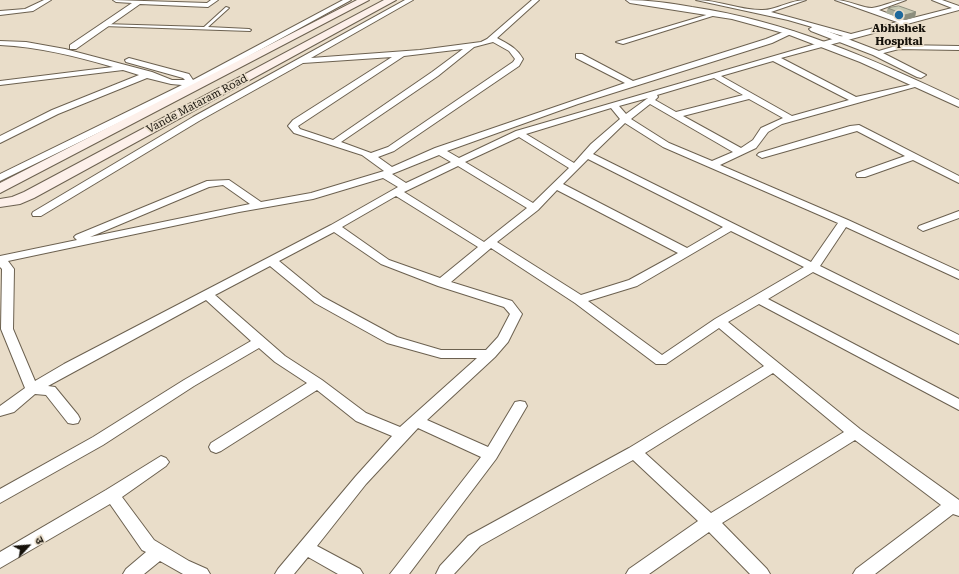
<!DOCTYPE html>
<html>
<head>
<meta charset="utf-8">
<style>
  body { margin:0 }
  #map { position:relative; width:959px; height:574px; overflow:hidden; background:#e9ddc9; font-family:"Roboto Serif","Noto Sans Devanagari",serif }
  canvas { display:block }
  .north { position:absolute; left:8px; top:526px; width:40px; height:40px; -webkit-text-stroke:3px #e9ddc9; paint-order:stroke; rotate:64deg; font-size:11px; font-weight:700; line-height:16px; text-align:center; color:#16120b }
  .north::after { content:''; display:block; margin:auto; width:14px; height:18px; background:#16120b; clip-path:polygon(50% 0,100% 100%,50% 72%,0 100%) }
</style>
</head>
<body>
<div id="map">
<canvas width="959" height="574"></canvas>
<div class="north">उ</div>
</div>
<script>
const g = document.querySelector('canvas').getContext('2d');
g.lineJoin = 'round';
function strokePath(path, color, width, dash) {
  g.strokeStyle = color;
  g.lineWidth = width;
  g.lineCap = dash ? 'butt' : 'round';
  g.setLineDash(dash || []);
  g.stroke(path);
}
function fill(path, color) {
  g.fillStyle = color;
  g.fill(path, 'evenodd');
}
function write(font, color, halo, rows, align = 'center') {
  g.font = font + ' "Roboto Serif",serif';
  g.lineWidth = 3.5;
  g.setLineDash([]);
  g.textBaseline = 'middle';
  g.strokeStyle = halo;
  g.fillStyle = color;
  for (const [text, x, y, turn = 0] of rows) {
    g.save();
    g.translate(x, y);
    g.rotate((+turn || 0) * Math.PI / 180);
    g.textAlign = isNaN(turn) ? turn : align;
    if (halo) g.strokeText(text, 0, 0);
    g.fillText(text, 0, 0);
    g.restore();
  }
}
const service = new Path2D(`
  M226,7L229,8L208,27L249,29L251,30L250,31L103,26L101,25L103,24L204,27Z`);
const minor = new Path2D(`
  M44,0H51L33,11L0,15V11L25,9Z
  M113,0L207,3L211,0H218L208,7L140,4L76,49H70V45L132,3L116,2Z
  M343,0H351L196,85L0,181V174L182,85L171,84L147,78L58,114L0,143V136L52,110L139,75L123,70L0,85V81L113,67C75,56 39,47 0,45V41L26,42L65,49L152,72L172,80H185L183,78L126,62L125,60L129,58L189,74L193,80Z
  M405,0H413L311,58L420,50L481,42L487,39L532,0H539L497,38C508,44 517,48 523,59L519,66L394,151L378,157L392,167L435,148L625,83L576,58V54H582L633,81L766,39L788,30L795,32L772,43L578,104L447,151L459,158L516,131L843,36L788,20L696,0C718,0 739,10 761,10C774,11 790,0 806,0L771,12L851,34L897,22L835,0C848,0 862,8 872,8C883,7 893,0 906,0L879,10L905,20L952,8L932,0H942L959,6V10L781,58L856,97L918,83L922,85L782,124L768,132L756,148L720,165L848,220L959,271V279L846,227L820,266L959,335V344L813,272L768,299L959,399V410L759,304L728,322L860,429L959,500V516L953,514L875,574H853L856,569L941,505L855,440L722,523L767,569L770,574H750L709,532L649,574H626L629,569L698,521L633,460L480,546L454,574H436L440,566L468,536L629,448L764,366L719,328L666,364H656L575,303L491,248L451,282L512,301L522,314L508,342L495,357L427,420L488,447L515,402L520,401L525,402L527,406L496,459L409,574H390L481,457L418,428L366,484L317,546L360,569L363,574H338L308,557L294,574H275L278,569L356,476L392,436L356,421L317,390L221,451L216,453L211,451L209,447L211,443L307,383L275,362L259,348L194,386L103,445L0,503V489L93,437L184,380L251,341L206,300L48,386L55,387L78,415L80,419L78,423L73,424L68,423L46,395L35,394L14,412L0,416V406L25,388L1,329L2,269L0,267V256L77,240L74,237L76,235L207,181L229,180L261,202L311,193L384,171L362,155L294,133L288,126L293,120L392,57L303,63L199,121L41,216H33L32,214L33,212L193,117ZM493,42L509,51L515,59L513,62L388,147L371,153L341,142L438,76L474,47ZM463,49L432,72L333,140L300,129L298,126L404,56ZM773,61L849,100L792,116L721,76ZM714,78L743,95L676,112L655,100L658,97L657,95ZM648,98L626,114L619,106ZM749,99L783,118L761,128L753,140L741,148L683,116ZM650,104L733,152L712,161L669,143L631,119ZM611,108L620,119L591,144L574,163L526,134ZM625,123L663,147L838,223L811,262L593,154ZM519,137L569,168L533,203L465,162ZM439,155L451,162L406,183L392,174ZM588,159L723,227L687,248L563,184ZM458,166L527,208L484,242L404,192ZM383,178L398,187L331,225L64,364L35,381L13,329L14,269L8,261L239,212L313,199ZM223,185L250,204L90,237L209,187ZM557,190L678,253L629,280L581,295L497,242L538,210ZM396,196L478,247L440,278L389,260L342,227ZM731,231L804,267L715,319L662,355L588,301L637,286ZM334,232L381,264L438,286L504,307L510,314L498,337L486,350H441L397,337L323,297L279,261ZM270,266L315,303L387,343L441,358H477L400,427L366,413L322,380L285,356L215,295ZM773,373L844,432L711,513L645,453Z
  M713,13L719,14L623,44L616,42Z
  M899,45L959,46V50L899,49L876,55L872,53Z
  M859,125L959,176V183L913,160L865,177H857L856,175L857,173L905,156L857,131L762,158L757,155L759,153L850,126Z
  M959,211V218L923,231L918,228L919,226Z
  M161,456L166,458L169,462L166,466L122,497L154,540L189,561L207,569L210,574H183L160,561L144,574H123L126,569L146,552L142,550L110,504L0,568V552L106,490Z`);
const tertiary = new Path2D(`
  M626,0C648,0 670,3 692,7C787,21 873,59 959,100V107L860,62L787,34L732,19L630,3Z
  M814,26L879,51L926,75L921,78L917,77L873,55L811,31L809,29Z`);
const secondary = new Path2D(`
  M357,0H369L0,193V183Z
  M384,0H396L34,198L20,204L0,207V199L12,197L24,192Z`);
strokePath(service, '#6c6150', 2);
strokePath(minor, '#6c6150', 2);
strokePath(tertiary, '#6c6150', 2);
strokePath(secondary, '#6c6150', 2);
fill(service, '#fff');
fill(minor, '#fff');
fill(tertiary, '#fff');
fill(secondary, '#fdf0ea');
fill(new Path2D(`
  M888,8L916,12L915,17L904,20L886,13Z`), '#abad9a');
fill(new Path2D(`
  M916,12L915,17L904,20L905,15Z`), '#8b8d7d');
const building = new Path2D(`
  M899,6L916,12L905,15L888,8Z`);
fill(building, '#c7c9b3');
strokePath(building, '#8b8d7d', 1);
for (const [x, y, r, color] of [
  [899,15,5,"#1e699c"]
]) {
  const dot = new Path2D();
  dot.arc(x, y, r, 0, 2 * Math.PI);
  g.fillStyle = color;
  g.fill(dot);
  strokePath(dot, '#e9ddc9', 1.5);
}
write('bold 11px', '#16120b', '#e9ddc9', [
  ["Abhishek",899,29],
  ["Hospital",899,42]
]);
write('11px', '#16120b', '#e9ddc9', [
  ["Vande Mataram Road",197,104,-28]
]);
</script>
</body>
</html>
